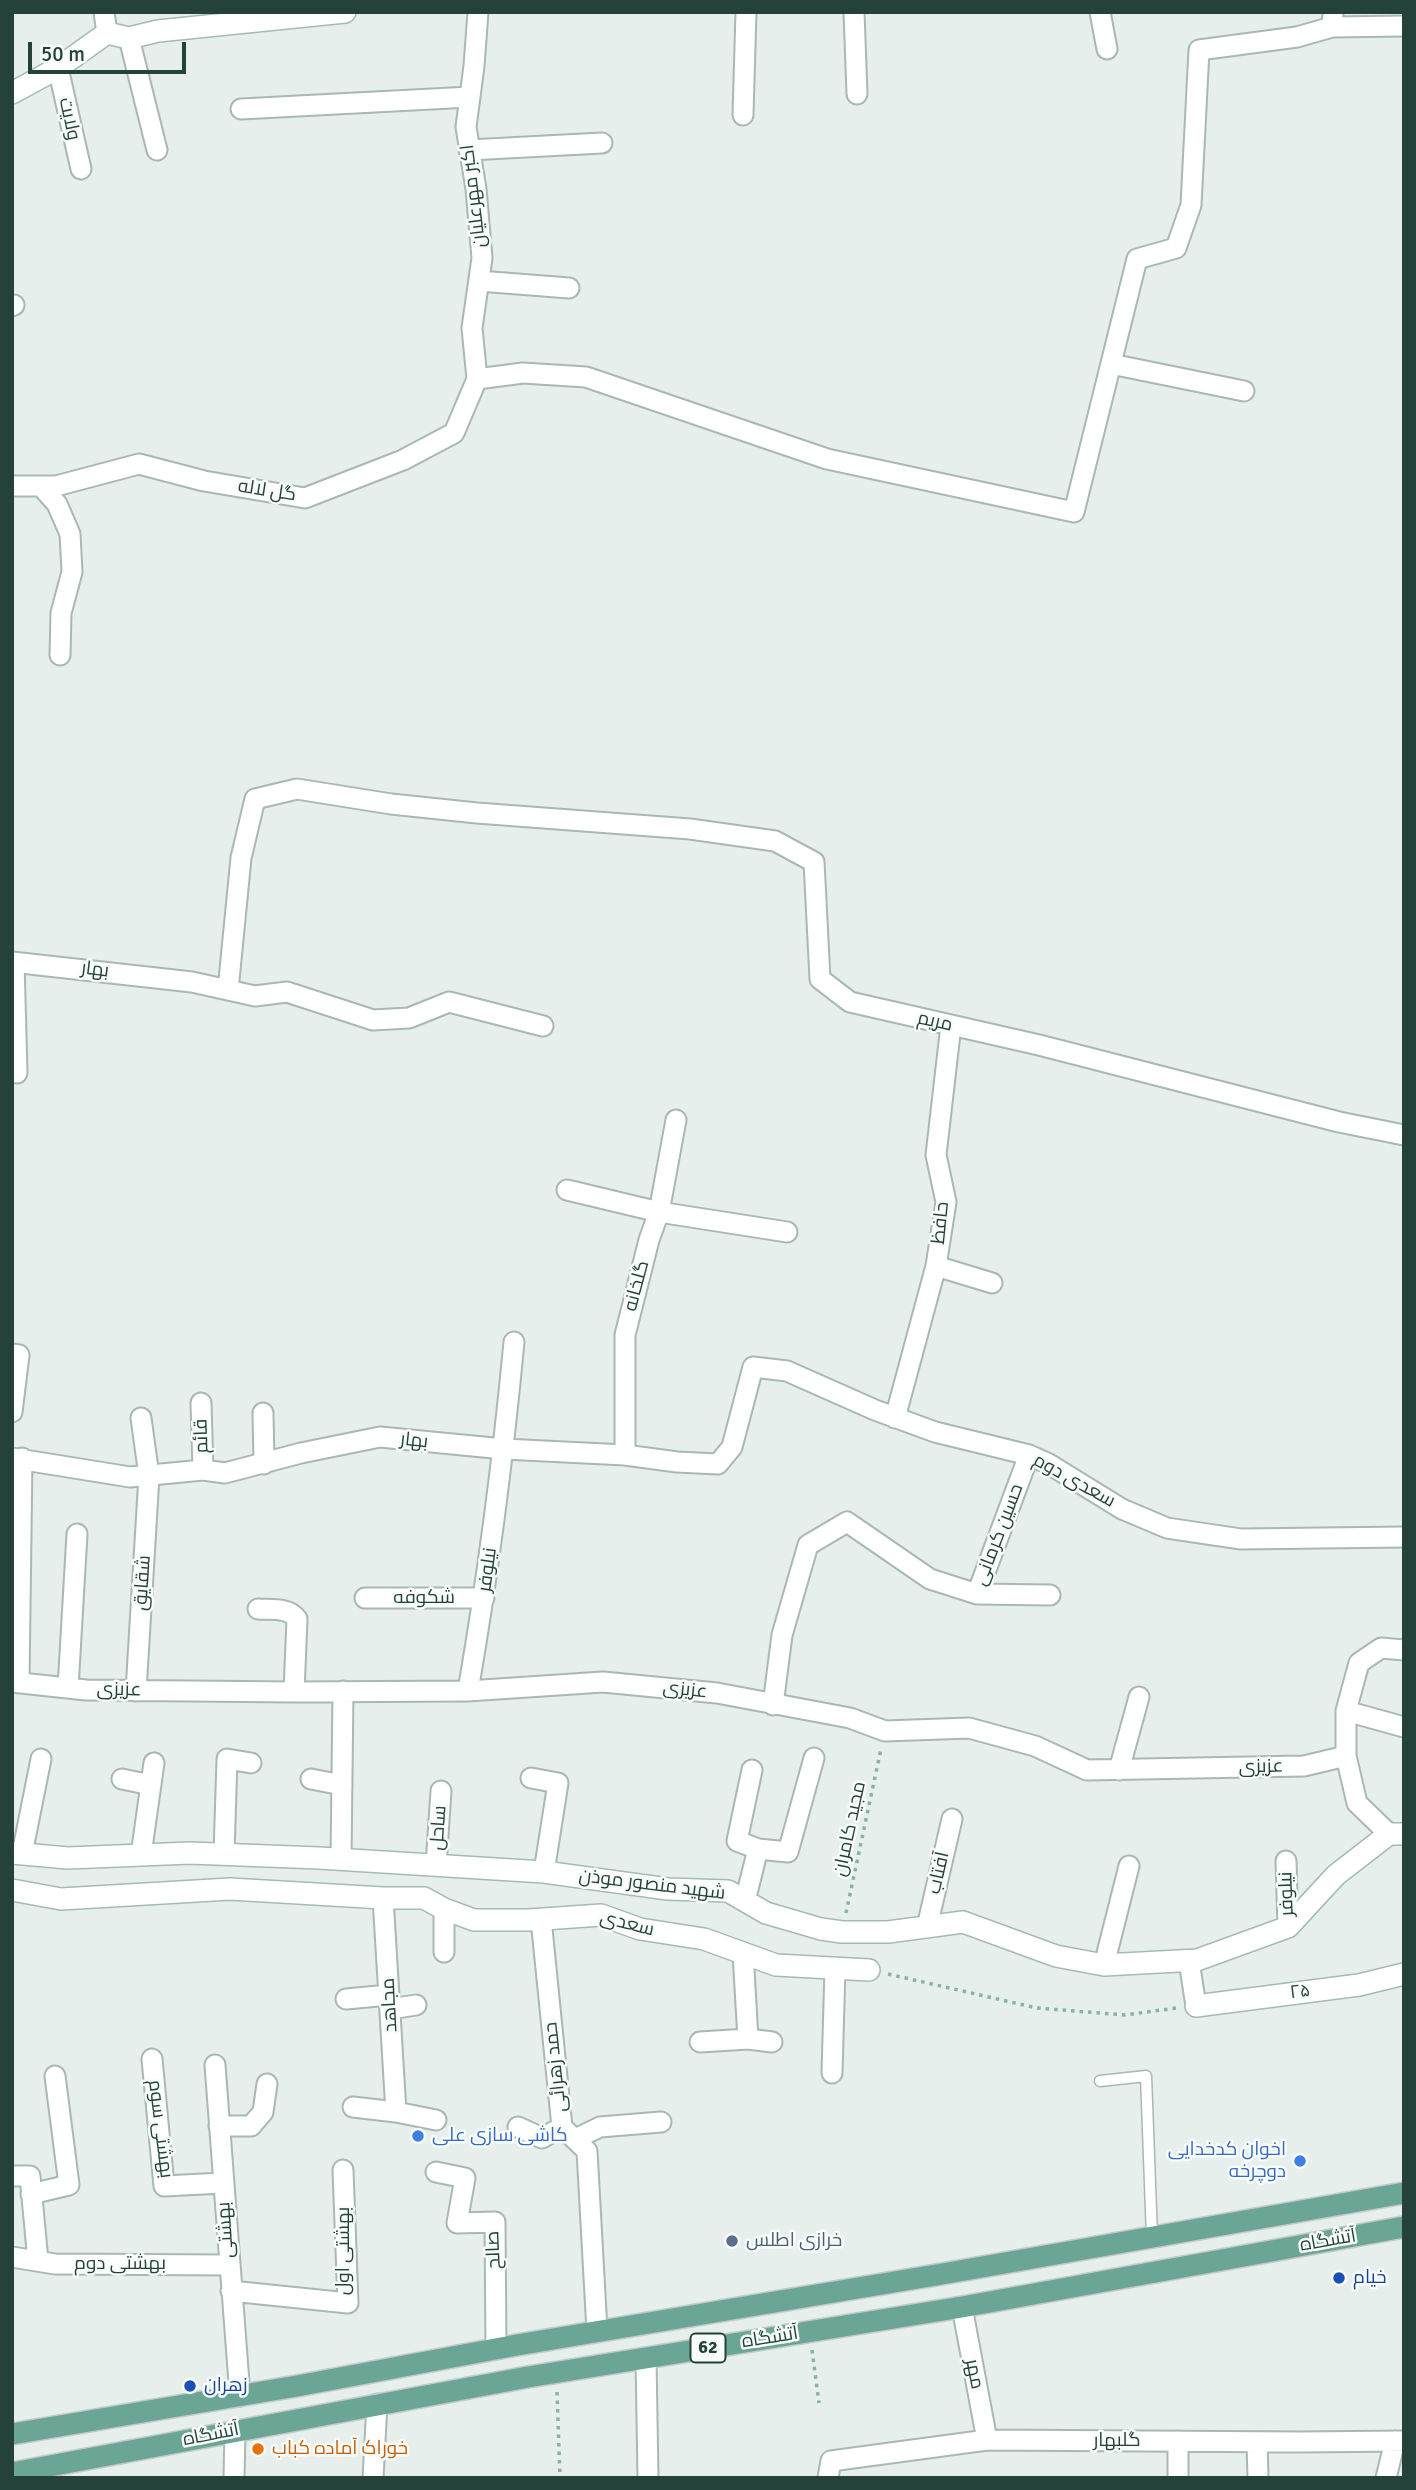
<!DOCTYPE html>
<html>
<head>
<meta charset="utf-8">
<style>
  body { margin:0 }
  #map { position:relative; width:1416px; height:2490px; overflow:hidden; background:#e6efeb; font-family:Signika,sans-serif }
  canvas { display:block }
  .frame { position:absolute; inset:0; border:14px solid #24423a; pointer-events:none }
  .scale { position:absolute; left:28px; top:42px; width:158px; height:32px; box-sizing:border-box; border:4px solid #24423a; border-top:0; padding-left:9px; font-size:21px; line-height:24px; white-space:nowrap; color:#24423a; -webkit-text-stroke:5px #f7fbf9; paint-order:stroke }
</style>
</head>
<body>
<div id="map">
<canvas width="1416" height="2490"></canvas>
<div class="frame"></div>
<div class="scale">50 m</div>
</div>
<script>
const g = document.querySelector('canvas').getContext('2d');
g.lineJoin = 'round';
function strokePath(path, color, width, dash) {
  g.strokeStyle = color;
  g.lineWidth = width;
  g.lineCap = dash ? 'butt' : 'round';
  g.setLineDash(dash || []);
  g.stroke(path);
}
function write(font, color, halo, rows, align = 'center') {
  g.font = font + ' Signika,Cairo,sans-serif';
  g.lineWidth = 5;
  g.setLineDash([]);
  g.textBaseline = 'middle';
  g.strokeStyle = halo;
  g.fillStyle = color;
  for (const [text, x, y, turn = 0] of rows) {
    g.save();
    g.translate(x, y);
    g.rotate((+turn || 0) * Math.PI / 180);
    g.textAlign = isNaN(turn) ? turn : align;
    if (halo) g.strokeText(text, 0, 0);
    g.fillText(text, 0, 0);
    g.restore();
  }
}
const lane = new Path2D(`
  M1100,2081L1146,2076L1152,2237`);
const street = new Path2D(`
  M104,12L107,33
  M854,12L857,94
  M1100,12L1107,49
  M1332,27L1404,26
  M129,38L157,150
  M58,68L81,169
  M241,109L470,97
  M743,115L746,12
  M469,150L602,143
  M479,281L569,288
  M12,306L14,305
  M1111,364L1244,391
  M477,379L523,373L586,377L827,459L1074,512L1137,259L1176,248L1191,205L1199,50L1297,37L1332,27L1333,12
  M12,486H56L139,464L204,481L305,498L403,460L454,433L477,379L472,328L482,258L476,189L466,127L474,66L478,12
  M41,486L57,504L70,534L72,572L61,613L60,655
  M12,962L192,982L255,996L287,992L373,1020L409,1018L449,1002L543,1026
  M14,962L17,1073
  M228,990L241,858L255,799L297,789L391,804L477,813L690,829L775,841L814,862L820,979L850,1002L1039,1045L1339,1122L1404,1135
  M567,1190L659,1212L787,1232
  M936,1266L992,1283
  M12,1354L19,1355L12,1412
  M201,1403L203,1470
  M263,1413L264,1464
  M895,1418L936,1266L946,1202L936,1155L951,1025
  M625,1455V1335L649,1240L659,1212L676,1120
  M12,1458L130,1477L203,1470L225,1473L301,1453L380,1437L504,1449L625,1455L677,1462L718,1464L732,1447L753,1367L787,1371L875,1410L935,1432L1029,1455L1049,1464L1122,1509L1167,1528L1241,1539L1404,1537
  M977,1594L1050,1595
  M365,1598H484
  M258,1609C271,1610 289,1607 297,1619L294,1692
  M12,1682L86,1690L294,1692L468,1691L603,1682L717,1693L850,1718L885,1731L969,1728L1035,1746L1087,1770L1304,1766L1346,1756
  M19,1683L22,1458
  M68,1688L77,1534
  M136,1691L149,1476L141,1418
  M468,1691C488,1575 503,1459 514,1342
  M773,1705L782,1635L808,1545L847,1522L930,1579L977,1594L1029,1455
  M1346,1711L1404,1727
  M752,1770L737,1841L758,1849L788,1852L814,1758
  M1119,1770L1139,1697
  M531,1778L558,1783L544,1872
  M122,1779L151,1785
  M311,1779L342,1785
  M1389,1834L1357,1803L1346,1756V1711L1359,1663L1381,1648L1404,1650
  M22,1854L41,1759
  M224,1854L227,1759L251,1763
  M141,1855L154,1763
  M341,1859L343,1691
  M1286,1861L1288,1927
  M436,1865L441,1791
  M383,1898L396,2112
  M745,1901L758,1849
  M444,1909V1952
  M541,1919L562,2127L587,2151L597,2331
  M927,1927L952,1819
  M743,1953L748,2039
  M1189,1961L1196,2006
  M1104,1965L1129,1866
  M346,1999L389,1995
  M390,2009L416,2005
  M700,2042L748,2039L772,2042
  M152,2059L164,2186L223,2183
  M215,2065L240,2396
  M832,2073L835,1968
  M353,2107L396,2112L436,2120
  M219,2126H251L263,2112L267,2084
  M518,2127L542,2138L562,2127
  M575,2139L600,2127L661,2122
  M436,2172L465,2178L457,2223L495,2222L496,2349
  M12,2176H30L38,2261
  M31,2194L69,2185L55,2076
  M12,2257L55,2264L228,2265
  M231,2291L348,2303L343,2170
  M962,2307L987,2440
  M646,2358L648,2478
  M1178,2441V2478
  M1257,2442L1258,2478
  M234,2478L235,2431
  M373,2478L377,2404
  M828,2478L831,2461L987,2440L1301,2442L1404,2441
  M1386,2478L1395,2441`);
const secondary = new Path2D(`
  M12,93L58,68L107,33L129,38L158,31L345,12
  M12,1853L68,1858L190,1853L319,1858L544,1872L668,1889L728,1891L766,1913L821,1929L842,1932H888L963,1922L1056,1956L1104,1965L1197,1960L1288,1927L1336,1875L1389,1834H1404
  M12,1890L61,1899L230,1889L383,1898H424L444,1909L474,1920H529L601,1915L640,1929L704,1939L776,1965L869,1970
  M1196,2006L1359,1985L1404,1974`);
const primary = new Path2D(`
  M12,2434L297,2386L517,2345L942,2274L1404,2193
  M12,2473L528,2377L962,2307L1404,2227`);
strokePath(lane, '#a8b8b2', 13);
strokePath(street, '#a8b8b2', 23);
strokePath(secondary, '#a4bbb3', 24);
strokePath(primary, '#c2cac8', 24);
strokePath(new Path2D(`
  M846,1913L881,1749
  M888,1974L1037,2008L1125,2015L1176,2008
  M812,2350L819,2403
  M557,2392L560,2478`), '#86b3a5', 3.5, [3.5, 5]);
strokePath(lane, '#fff', 10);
strokePath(street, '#fff', 19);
strokePath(secondary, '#fff', 21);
strokePath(primary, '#6aa596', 21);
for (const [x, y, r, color] of [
  [418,2136,7,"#3f7fe0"],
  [1300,2161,7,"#3f7fe0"],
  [732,2241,7,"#5c6f8a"],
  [1339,2278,7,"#1a4fb4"],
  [190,2386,7,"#1a4fb4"],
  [258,2449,7,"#e8710a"]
]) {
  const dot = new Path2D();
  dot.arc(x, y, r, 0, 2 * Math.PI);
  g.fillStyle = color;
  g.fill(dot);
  strokePath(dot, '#f7fbf9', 2.5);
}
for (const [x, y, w] of [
  [708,2348,35]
]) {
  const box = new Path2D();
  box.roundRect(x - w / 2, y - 14.5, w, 29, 5);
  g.fillStyle = '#f7fbf9';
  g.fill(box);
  strokePath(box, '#24423a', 2);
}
write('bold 18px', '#24423a', null, [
  ["62",708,2348]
]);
write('19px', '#24423a', '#f7fbf9', [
  ["ولایت",69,119,78],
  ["اکبر مهرعلیان",474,196,-97],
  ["گل لاله",267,491,9],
  ["بهار",95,970,7],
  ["مریم",935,1022,13],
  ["حافظ",941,1223,-84],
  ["گلخانه",637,1286,-75],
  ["قائم",202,1436,-92],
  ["بهار",414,1441,6],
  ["سعدی دوم",1074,1481,29],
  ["حسین کرمانی",999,1535,-69],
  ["نیلوفر",488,1570,-82],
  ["شقایق",143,1583,-86],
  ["شکوفه",424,1598],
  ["عزیزی",119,1690,1],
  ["عزیزی",685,1690,6],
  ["عزیزی",1261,1767,-1],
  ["ساحل",439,1828,-86],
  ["مجید کامران",850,1829,-78],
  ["آفتاب",939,1873,-77],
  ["شهید منصور موذن",652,1885,7],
  ["نیلوفر",1287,1894,-92],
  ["سعدی",627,1924,14],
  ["۲۵",1300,1992,-7],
  ["مجاهد",390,2005,-93],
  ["حمد زهرائی",556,2067,-96],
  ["بهشتی سوم",160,2129,83],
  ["بهشتی",226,2230,-94],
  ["آتشگاه",1328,2241,-10],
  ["صالح",494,2250,-92],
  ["بهشتی اول",344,2251,-90],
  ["بهشتی دوم",120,2264],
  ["آتشگاه",770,2338,-9],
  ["مهر",974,2374,79],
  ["آتشگاه",211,2435,-11],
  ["گلبهار",1117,2441]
]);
write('19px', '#366cbe', '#f7fbf9', [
  ["کاشی سازی علی",432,2136],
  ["اخوان کدخدایی",1286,2150,"right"],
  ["دوچرخه",1286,2172,"right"]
], 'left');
write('19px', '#4e5e75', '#f7fbf9', [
  ["خرازی اطلس",746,2241]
], 'left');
write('19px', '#164399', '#f7fbf9', [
  ["خیام",1353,2278],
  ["زهران",204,2386]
], 'left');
write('19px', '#c56008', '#f7fbf9', [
  ["خوراک آماده کباب",272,2449]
], 'left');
</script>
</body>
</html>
